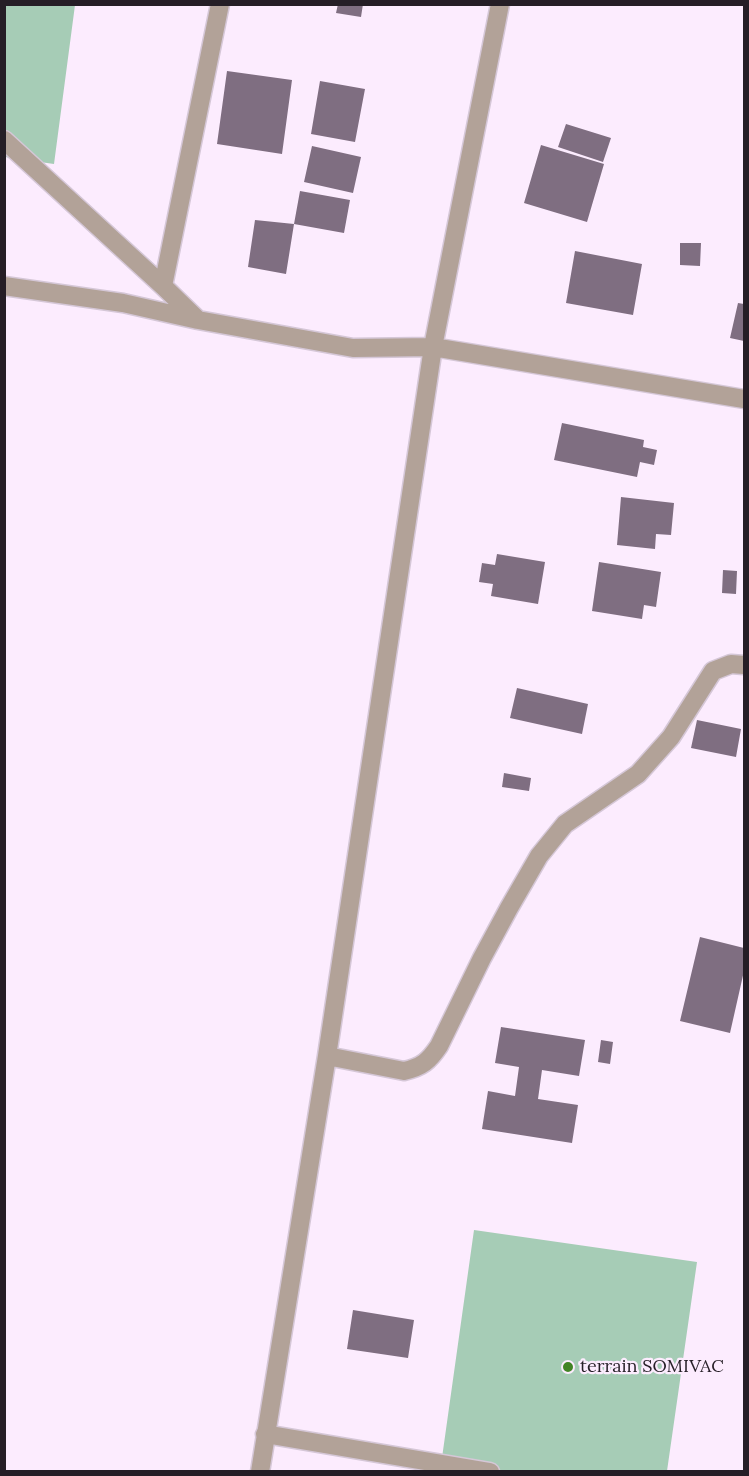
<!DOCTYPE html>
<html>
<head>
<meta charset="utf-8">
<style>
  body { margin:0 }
  #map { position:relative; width:749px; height:1476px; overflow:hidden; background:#fcecfe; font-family:Lora,serif }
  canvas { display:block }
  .frame { position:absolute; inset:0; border:6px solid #251e26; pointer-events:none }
</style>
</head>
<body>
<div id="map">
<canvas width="749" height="1476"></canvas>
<div class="frame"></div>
</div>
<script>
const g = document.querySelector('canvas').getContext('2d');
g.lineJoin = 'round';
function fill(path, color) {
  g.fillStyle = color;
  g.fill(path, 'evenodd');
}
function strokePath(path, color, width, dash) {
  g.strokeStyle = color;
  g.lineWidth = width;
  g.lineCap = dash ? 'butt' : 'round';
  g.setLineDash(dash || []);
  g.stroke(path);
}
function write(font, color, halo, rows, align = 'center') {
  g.font = font + ' Lora,serif';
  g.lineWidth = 4.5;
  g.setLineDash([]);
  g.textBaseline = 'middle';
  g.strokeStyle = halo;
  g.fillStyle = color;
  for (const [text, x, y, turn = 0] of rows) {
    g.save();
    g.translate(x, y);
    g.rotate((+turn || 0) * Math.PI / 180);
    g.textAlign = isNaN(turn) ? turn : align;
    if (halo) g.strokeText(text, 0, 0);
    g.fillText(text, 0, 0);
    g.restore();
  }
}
fill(new Path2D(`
  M5,5H75L54,164L5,157Z
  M474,1230L697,1262L667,1471L440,1472Z`), '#a6ccb6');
fill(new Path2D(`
  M338,4H363L361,17L336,13Z
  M227,71L292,80L282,154L217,144Z
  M320,81L365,89L355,142L311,134Z
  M566,124L611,138L603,162L558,147Z
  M541,145L604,164L587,222L524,203Z
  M312,146L361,157L353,193L304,182Z
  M300,191L350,200L344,233L294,224Z
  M255,220L294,224L286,274L248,267Z
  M680,243H701L700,266L680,265Z
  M575,251L642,264L633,315L566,303Z
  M738,303L744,304V341L730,338Z
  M562,423L644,440L643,447L657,450L654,465L640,462L637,477L554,460Z
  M621,497L674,503L671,535L656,534L655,549L617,545Z
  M497,554L545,562L538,604L491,596L493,584L479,582L482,563L495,565Z
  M599,562L661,572L656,607L644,605L642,619L592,611Z
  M723,570L737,571L736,594L722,593Z
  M517,688L588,704L582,734L510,718Z
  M697,720L741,729L736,757L691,748Z
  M504,773L531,778L529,791L502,787Z
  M700,937L744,948V971L730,1033L680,1021Z
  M501,1027L585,1040L579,1076L542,1070L538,1099L578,1105L572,1143L482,1129L488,1091L515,1096L519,1067L495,1063Z
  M601,1040L613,1042L610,1064L598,1062Z
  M353,1310L414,1320L408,1358L347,1349Z`), '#7f6e81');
const minor = new Path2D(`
  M4,140L163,286L198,320
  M4,286L123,303L198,320L353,348L433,347L744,399
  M163,286L220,4
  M327,1056L404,1071C422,1067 429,1061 439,1046L482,958L509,908L539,856L565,824L638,774L671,737L713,671L731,664L744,665
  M265,1434L490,1472
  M260,1472L327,1056L433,347L500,4`);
strokePath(minor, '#d5c7d7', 21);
strokePath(minor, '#b2a298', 18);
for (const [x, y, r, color] of [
  [568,1367,6,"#428426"]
]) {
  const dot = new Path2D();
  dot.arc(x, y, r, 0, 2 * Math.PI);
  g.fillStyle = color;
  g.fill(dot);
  strokePath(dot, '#fcecfe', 2);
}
write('18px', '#251e26', '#fcecfe', [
  ["terrain SOMIVAC",580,1367]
], 'left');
</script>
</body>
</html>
